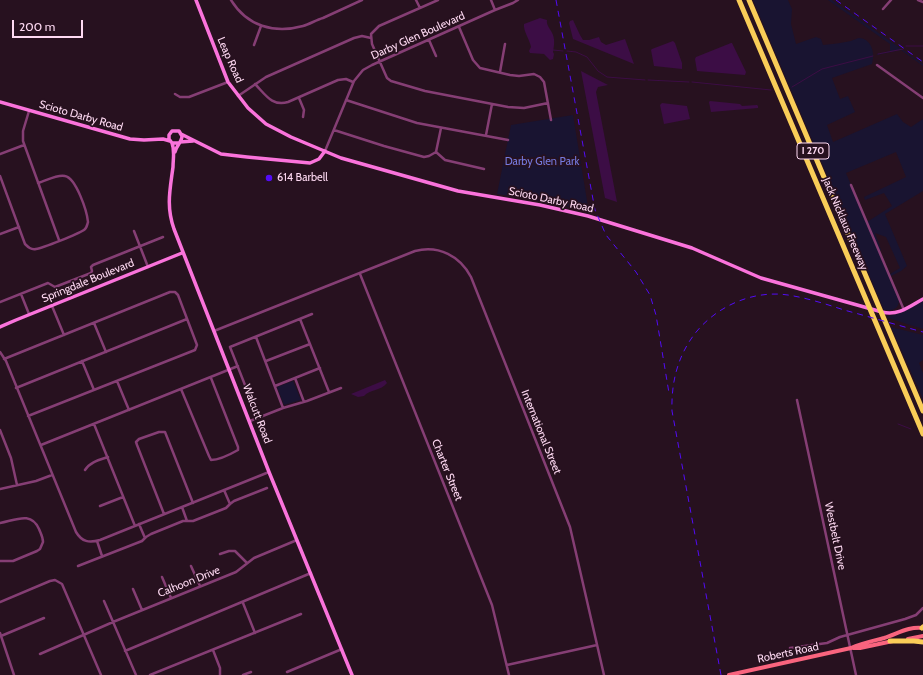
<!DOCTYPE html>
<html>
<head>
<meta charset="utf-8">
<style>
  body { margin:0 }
  #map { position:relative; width:923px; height:675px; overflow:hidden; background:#27111f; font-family:Cabin,sans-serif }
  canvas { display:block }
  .scale { position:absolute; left:12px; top:20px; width:71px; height:18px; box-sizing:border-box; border:2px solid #fed9f2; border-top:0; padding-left:5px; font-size:12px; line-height:14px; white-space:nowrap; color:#fed9f2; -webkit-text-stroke:3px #27111f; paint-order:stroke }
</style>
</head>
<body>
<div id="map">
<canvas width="923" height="675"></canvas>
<div class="scale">200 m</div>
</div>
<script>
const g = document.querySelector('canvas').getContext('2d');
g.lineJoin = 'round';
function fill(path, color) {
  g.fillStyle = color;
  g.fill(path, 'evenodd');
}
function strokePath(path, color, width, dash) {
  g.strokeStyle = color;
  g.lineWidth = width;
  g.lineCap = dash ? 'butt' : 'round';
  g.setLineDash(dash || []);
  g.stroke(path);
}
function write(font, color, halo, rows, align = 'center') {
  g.font = font + ' Cabin,sans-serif';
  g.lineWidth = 3.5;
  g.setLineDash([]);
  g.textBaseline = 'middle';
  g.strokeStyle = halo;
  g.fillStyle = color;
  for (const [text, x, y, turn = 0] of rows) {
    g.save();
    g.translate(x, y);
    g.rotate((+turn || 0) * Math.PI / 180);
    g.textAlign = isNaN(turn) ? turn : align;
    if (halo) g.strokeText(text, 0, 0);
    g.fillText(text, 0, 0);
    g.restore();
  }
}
fill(new Path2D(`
  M753,0H788L792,9L791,24L796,44L816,37L821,39L823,45C832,44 842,43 851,41C854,40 857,38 860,38C873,40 875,55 872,64L832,78L840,99L848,96L855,112L827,125L833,142L897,114L903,122L911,127L923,119V191L885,214L907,266L901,271L891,276L890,274L900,268L886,237L875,233L881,250L879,251L867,222L892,206L884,193L865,200L864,197L906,177L896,152L846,173L899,301C898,310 892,311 884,310Z
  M828,0H832L923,64V66L901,50L877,55V54L890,51V44Z
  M573,115L589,213L559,204L497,194L511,125Z
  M923,301V329L888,318L887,316C900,315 912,307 923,301Z
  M891,327L923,335V360L919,363L923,373V399Z
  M293,381L301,400L284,405L277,387Z`), '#191431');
fill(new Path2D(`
  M540,18L547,20C546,26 551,29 553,35C555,41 554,46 553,52L554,54L553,59L550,60L544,54L530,53L529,51L531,47C530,40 523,31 524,24Z
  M573,20L580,35L583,40H589L599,37L601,42L606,45L625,39L634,64L573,39L569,23L570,21Z
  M673,41L675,43L682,63V69L654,66L651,50L652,49Z
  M731,43H732L746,72L745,75L697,71L695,59L696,57Z
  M581,71L608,85L598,87L596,92L617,202L605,198Z
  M710,101L740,104L742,106L757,105L758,106V108L711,112L709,102Z
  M662,103L687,106L690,119L664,124L660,105Z
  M385,380L387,383C381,391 370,389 364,396L358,397L351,394Z`), '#3c0d45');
strokePath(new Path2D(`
  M906,46H923
  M553,50L563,51
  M567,51L576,52L587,57L598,71L607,77L645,80
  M878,54L903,49
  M648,80L689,82
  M692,82L771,90
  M792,87L822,69L873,56
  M898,424L911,429`), '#3c0d45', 1);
strokePath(new Path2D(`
  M231,0C247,26 274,34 303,26C310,24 316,20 323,18C336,12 349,6 362,0
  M416,0L420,8
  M438,0L379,26L371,34L372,44L387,78L391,81L425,91L508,107L524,108L548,103
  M491,0L495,10
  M918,0L923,2
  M883,9L891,0
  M459,27L473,60L480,68L510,75L519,76L534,74L540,77L544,82L551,120
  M429,40L436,56
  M254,45L261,26
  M877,65L923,98
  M500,72L505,44
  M255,84C265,94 272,107 288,102L338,80L346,79L353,82
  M175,94L180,97H189L228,82
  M238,96L266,77L354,38L362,36L371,38
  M299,98L304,110L303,117
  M346,100L417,123L508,140
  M29,111L23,131V141L59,240
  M334,130L384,146L424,157L429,156L436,152L441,128
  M486,135L492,104
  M325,151L354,81L363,70L372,65L495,10L513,3L518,0
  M436,152L445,160L484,169
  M0,154L24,145
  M0,176L25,244C28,247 31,250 36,249C43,248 78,234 84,230C87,228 87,225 88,222C87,211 76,178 65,176C57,174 46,181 38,183
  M851,185L904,310
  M134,231L148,267
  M0,234L19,227
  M360,274L492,605L509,675
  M21,294L29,314
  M0,302L48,283L55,287L91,273L92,271L91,267L93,265L163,237
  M52,306L64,335
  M300,319L329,392
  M94,323L106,352
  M214,331L415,251C439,245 460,256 471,277L570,527L604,675
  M256,337L283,408
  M0,352L6,361L76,532C82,542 89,543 100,540L269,472
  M4,359L170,292H175L178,295L197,345L195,350L28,416
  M82,361L94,390
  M266,361L310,344
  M295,378L304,402
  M117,381L129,410
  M275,386L320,368
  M16,388L187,319
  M181,389L209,456L211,460C219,460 231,454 238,450V447L211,378
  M797,400L856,675
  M258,418L230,347L312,314
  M250,421L283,408L307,401L341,388
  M94,424L135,526
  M0,430L11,458L17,485
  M41,445L238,366
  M85,470C90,462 99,460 108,457
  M0,489L36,481L52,475
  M230,504L234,501L267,488
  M100,506L123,497
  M182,507L187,521
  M164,514L137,445L136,442L139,439L159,432H165L193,503
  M0,523C16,520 31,511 39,529C41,534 43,537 43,542L40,549L37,551L13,561H0
  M139,524L145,538
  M97,541L102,556
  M220,554L229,551H235L246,562
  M78,566L142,541L146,537L151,534L183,521H193L226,508L230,504L224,490
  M191,566L200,586
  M162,577L171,598
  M133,589L142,610
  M104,601L136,675
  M0,602L50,581L55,580L62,584L101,675
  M243,603L255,633
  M0,633L14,675
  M1,636L44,618
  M790,648L827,643L840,637L905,619L916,615L923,608
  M213,650L220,668V675
  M125,651L311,573
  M40,654L113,622L236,572L254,558L297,540
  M507,665L597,645
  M287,672L342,649
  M150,675L301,614
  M243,675L251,672`), '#853e74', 2.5);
strokePath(new Path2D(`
  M196,0L228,82L248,108L266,124L291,137L341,158L458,191L540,205L588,216L692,248L761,278L882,312C898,316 909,307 923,299
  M0,102L130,139L144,140L163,139L170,141
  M181,134L221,154L247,157L310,163L319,159L325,151
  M180,142L193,141
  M172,143C175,151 173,159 173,167C170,190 166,206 174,229L269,472L352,675
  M175,152C176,146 182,142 182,136L179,131H172L169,135V139L172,143H179
  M0,327L16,320L182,253`), '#fa73db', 3.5);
strokePath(new Path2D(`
  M908,639L923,636
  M853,648H860L893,641
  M729,675L851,648C862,643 873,641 884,638C897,634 909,626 923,628`), '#f9647e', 4);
strokePath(new Path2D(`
  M739,0L923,434
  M749,0L923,411
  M922,628L923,627
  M890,641H914L923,642`), '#f9cd58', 5);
strokePath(new Path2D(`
  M556,0L595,210L606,235L636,272L650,295L656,315L669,393
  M836,0L923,62
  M721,675L672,411C671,382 678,354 697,331C719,305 754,290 788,295C807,298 826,304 844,310C870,317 897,325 923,332`), '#530cf6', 1, [6, 5]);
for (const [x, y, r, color] of [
  [269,178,4,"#530cf6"]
]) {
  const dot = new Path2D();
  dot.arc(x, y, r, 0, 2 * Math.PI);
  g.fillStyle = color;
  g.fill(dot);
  strokePath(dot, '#27111f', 1.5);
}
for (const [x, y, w] of [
  [813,151,32]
]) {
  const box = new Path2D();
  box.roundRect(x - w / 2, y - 8, w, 16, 3);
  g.fillStyle = '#27111f';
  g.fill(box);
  strokePath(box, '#fed9f2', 1);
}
write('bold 10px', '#fed9f2', null, [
  ["I 270",813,151]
]);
write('11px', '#fed9f2', '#27111f', [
  ["Darby Glen Boulevard",418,36,-24],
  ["Leap Road",230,60,66],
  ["Scioto Darby Road",81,116,16],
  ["Scioto Darby Road",551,200,12],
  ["Jack Nicklaus Freeway",845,224,67],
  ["Springdale Boulevard",88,281,-22],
  ["Walcutt Road",257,414,69],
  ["International Street",541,432,68],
  ["Charter Street",447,470,68],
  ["Westbelt Drive",835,536,78],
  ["Calhoon Drive",189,582,-22],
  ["Roberts Road",788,653,-12]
]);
write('11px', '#757be0', '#27111f', [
  ["Darby Glen Park",542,162]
]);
write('11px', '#fed9f2', '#27111f', [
  ["614 Barbell",277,178]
], 'left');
</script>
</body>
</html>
